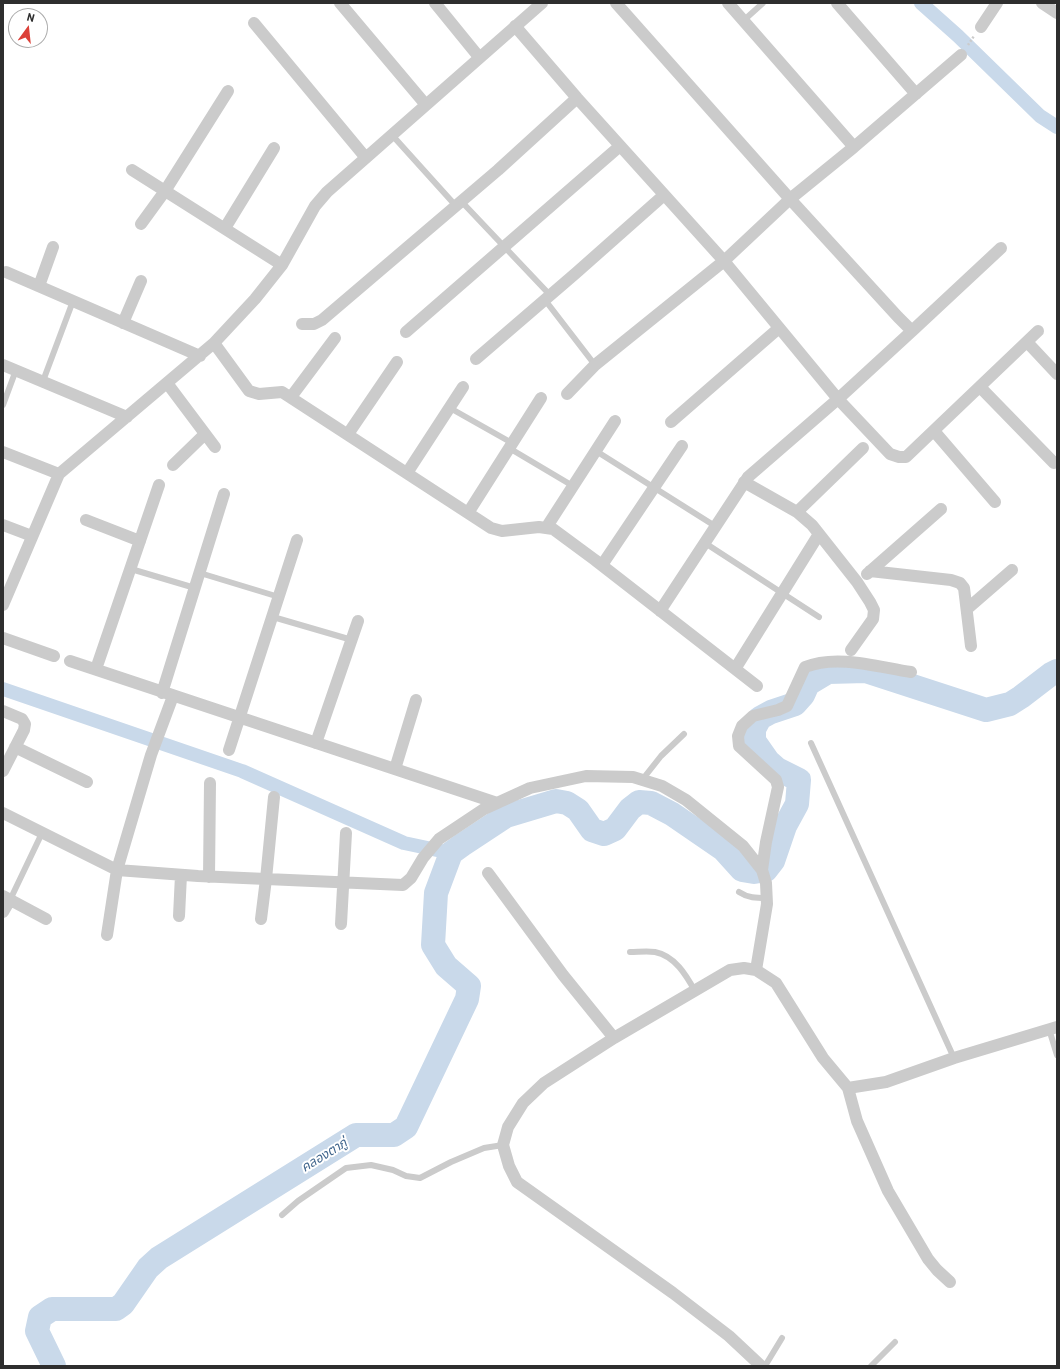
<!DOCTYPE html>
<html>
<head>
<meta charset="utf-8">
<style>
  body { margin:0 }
  #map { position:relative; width:1060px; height:1369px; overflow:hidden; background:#fff; font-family:Barlow,sans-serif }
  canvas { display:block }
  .frame { position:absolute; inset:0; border:4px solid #2e2e2e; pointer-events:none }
  .north { position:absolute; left:8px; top:8px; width:40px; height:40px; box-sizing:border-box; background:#fff; border:1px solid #ababab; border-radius:50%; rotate:15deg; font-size:11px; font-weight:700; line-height:16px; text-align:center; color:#2e2e2e }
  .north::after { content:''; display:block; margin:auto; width:14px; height:18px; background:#dc4038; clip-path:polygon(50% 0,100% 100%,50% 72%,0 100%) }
</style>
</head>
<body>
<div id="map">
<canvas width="1060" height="1369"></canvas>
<div class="frame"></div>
<div class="north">N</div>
</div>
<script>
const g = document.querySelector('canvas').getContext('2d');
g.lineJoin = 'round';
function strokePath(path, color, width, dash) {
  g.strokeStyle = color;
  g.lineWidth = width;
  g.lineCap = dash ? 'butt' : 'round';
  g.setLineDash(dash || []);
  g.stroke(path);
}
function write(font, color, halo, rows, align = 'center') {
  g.font = font + ' Barlow,"Noto Sans Thai",sans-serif';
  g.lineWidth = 4;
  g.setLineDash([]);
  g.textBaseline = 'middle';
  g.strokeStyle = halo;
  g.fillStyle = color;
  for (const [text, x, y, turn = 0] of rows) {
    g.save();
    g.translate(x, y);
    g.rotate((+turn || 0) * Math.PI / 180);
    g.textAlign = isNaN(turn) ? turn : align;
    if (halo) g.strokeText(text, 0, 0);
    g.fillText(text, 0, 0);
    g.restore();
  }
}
strokePath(new Path2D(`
  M921,3L958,36L1040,116L1057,127
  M3,689L242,771L404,843L451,853`), '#c9d9ea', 14);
strokePath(new Path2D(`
  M54,1366L37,1331L40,1317L52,1309H116L123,1304L148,1268L159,1258L356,1135H394L406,1127L467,999L469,986L446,966L433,945L436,893L451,853L462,845L506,816L556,801L567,803L578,810L592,830L604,834L615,829L630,809L639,802L651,803L672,814L723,849L742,870L754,872L766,870L773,861L785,826L797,804L799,780L777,769L768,761L754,741V729L760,718L771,712L795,704L803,695L808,684L828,672L866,671L986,710L1010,704L1021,697L1051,674L1057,671`), '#c9d9ea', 24);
strokePath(new Path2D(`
  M968,45L974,36`), '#cbcbcb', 2.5, [2, 2]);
strokePath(new Path2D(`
  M743,21L763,3
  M392,135L456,206
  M461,201L550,295
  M545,300L595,365
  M43,381L73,301
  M3,405L16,370
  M450,408L512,443
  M509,448L573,486
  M596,451L715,526
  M705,543L819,617
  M131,569L195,588
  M200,573L279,597
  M273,617L352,640
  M811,743L954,1058
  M642,780L661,756L684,734
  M739,892C748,898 756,898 767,898
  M10,900L42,833
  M630,952C638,952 647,951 655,952C675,956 686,975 695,991
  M1049,1029L1057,1055
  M282,1215L298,1201L346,1168L371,1165L393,1170L406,1176L420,1178L451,1162L484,1148L503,1145
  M765,1366L782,1338
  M871,1366L895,1342`), '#cbcbcb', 6);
strokePath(new Path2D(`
  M340,3L426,105
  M435,3L479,57
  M616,3L790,199L898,317L912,331L1001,248
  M728,3L854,147
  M837,3L916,94
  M1042,3L1057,13
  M254,23L366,158
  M515,26L577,98L724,261L838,399L890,454L899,457H906L1038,331
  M981,27L997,3
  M132,170L282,265
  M141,224L165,191L228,91
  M225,228L274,148
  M6,272L200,356
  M39,286L53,247
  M123,323L141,281
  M302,324H314L322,320L498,170L577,98
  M406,332L620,146
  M1027,342L1057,374
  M214,343L249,391L259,394L282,392L491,528L502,531L539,527L553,529L595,560L757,686
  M476,359L576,273L664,195
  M3,365L127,417
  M167,383L215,447
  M980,387L1054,463
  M567,394L595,365L724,261L790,199L854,147L961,55
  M291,397L335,338
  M671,422L779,328
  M934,431L995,502
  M348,434L397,362
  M3,452L59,474
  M173,465L205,434
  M407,473L463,387
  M744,482L797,512L812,525L857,582L870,602L874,610L873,619L851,650
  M797,512L863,448
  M468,513L541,398
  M86,520L140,541
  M3,525L32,536
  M546,528L615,421
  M602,565L682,446
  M870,571L951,580L960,583L964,588L971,646
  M867,574L941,509
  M3,605L59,474L214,343L255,299L282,265L315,206L327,192L542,3
  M967,609L1012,570
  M660,611L748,477L838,399L912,331
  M3,638L54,656
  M70,661L497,803
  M96,669L159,485
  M735,669L819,534
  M162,693L224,494
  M3,711L22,719L25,724L24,730L3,771
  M316,743L358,621
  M15,747L87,782
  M229,750L297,540
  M395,769L416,700
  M3,813L117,870L198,876L403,885L411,878L423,858L439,839L484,809L530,788L586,776L633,777L662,786L686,800L743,846L762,870L766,883L767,904L756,970
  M762,870L766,842L778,787L776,780L739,746L738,736L742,726L753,716L778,710L787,706L805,667C837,654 878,667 911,672
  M488,873L563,975L614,1038
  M209,877L210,783
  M3,896L46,919
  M3,912L10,900
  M179,916L181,875
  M261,919L266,879L274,797
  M341,924L346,833
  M107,935L117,870L151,755L173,696
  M848,1088L857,1121L888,1191L928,1259L937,1270L950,1282
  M761,1366L729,1336L673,1293L517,1182L509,1166L503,1145L508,1127L523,1103L544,1083L614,1038L730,970L744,968L756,970L776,983L823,1058L848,1088L886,1082L954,1058L1057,1027`), '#cbcbcb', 12);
write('italic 13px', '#40658c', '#fff', [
  ["คลองตาภู่",324,1155,-32]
]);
</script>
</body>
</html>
